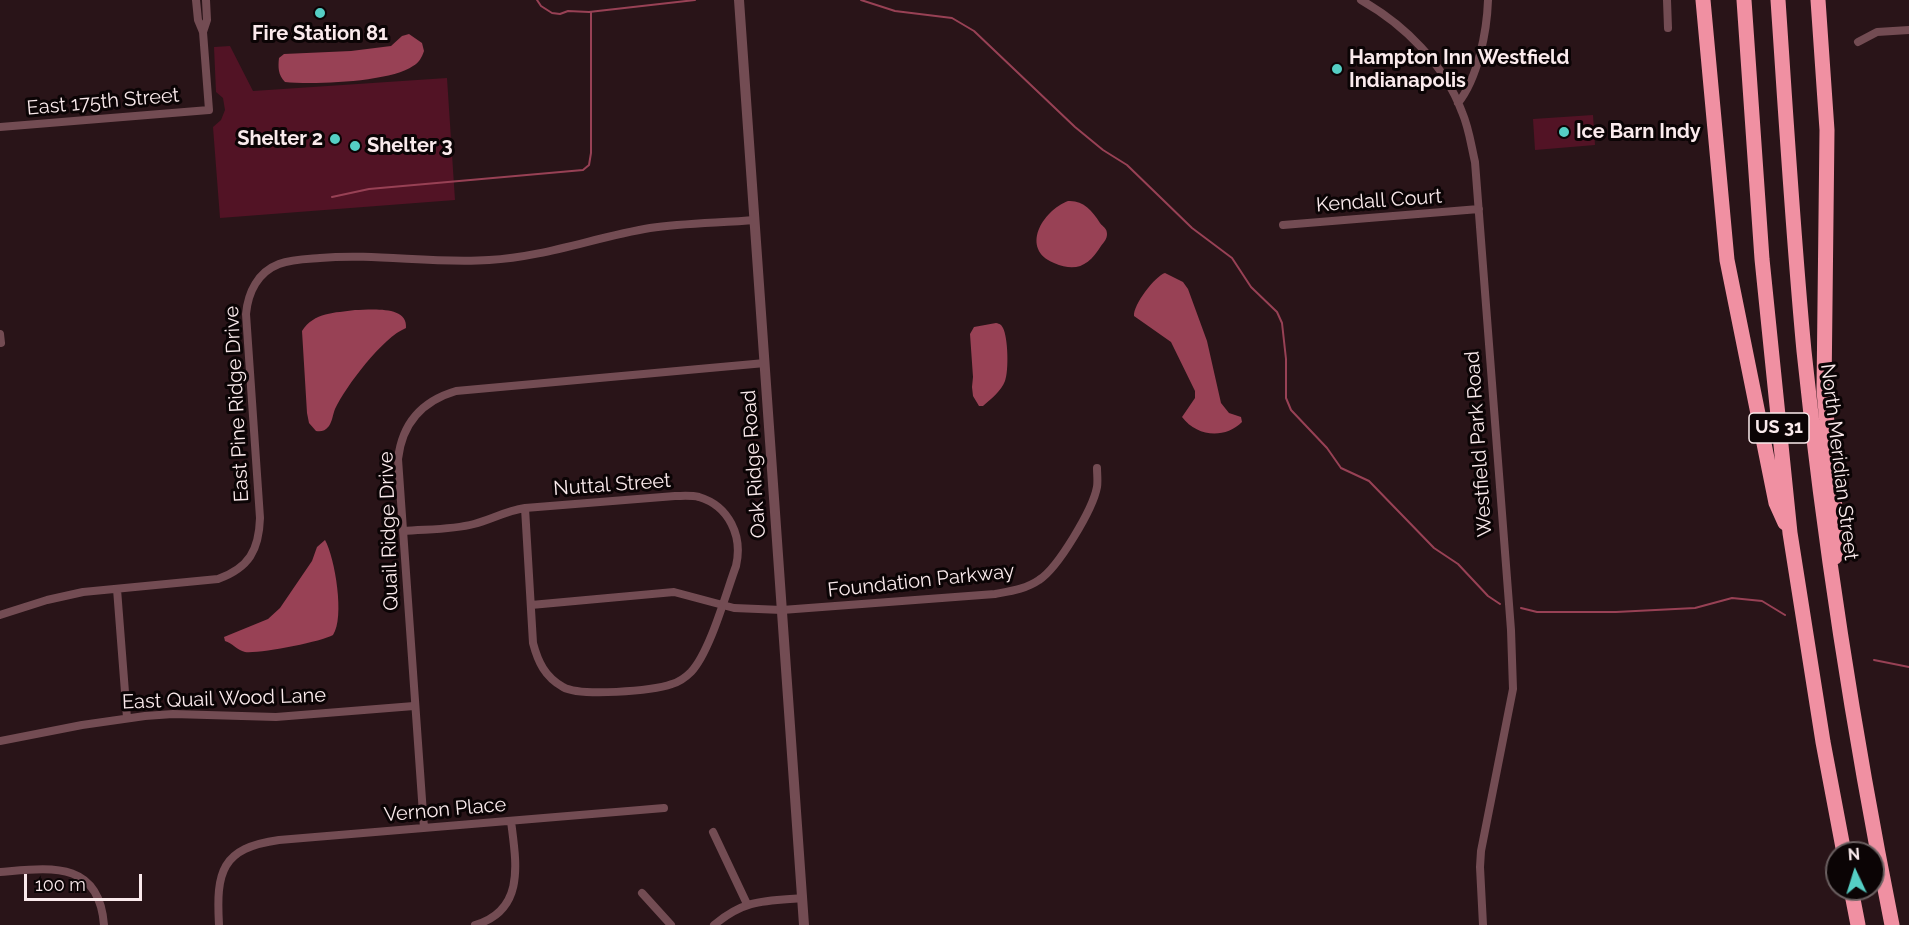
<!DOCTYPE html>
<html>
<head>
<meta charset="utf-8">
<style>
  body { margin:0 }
  #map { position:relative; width:1909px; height:925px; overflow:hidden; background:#291418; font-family:Raleway,sans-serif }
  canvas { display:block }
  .north { position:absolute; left:1825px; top:841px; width:60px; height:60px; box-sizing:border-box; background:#0b0405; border:2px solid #6b6061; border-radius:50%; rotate:356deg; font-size:16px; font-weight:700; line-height:24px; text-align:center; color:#faeaec }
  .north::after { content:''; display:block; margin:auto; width:21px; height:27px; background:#55cec4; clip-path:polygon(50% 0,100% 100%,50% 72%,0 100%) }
  .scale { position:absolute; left:24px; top:874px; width:118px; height:27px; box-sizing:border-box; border:3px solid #faeaec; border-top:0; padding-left:8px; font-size:18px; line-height:21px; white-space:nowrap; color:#faeaec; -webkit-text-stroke:4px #0b0405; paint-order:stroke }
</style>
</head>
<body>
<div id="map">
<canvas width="1909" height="925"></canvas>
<div class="north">N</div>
<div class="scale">100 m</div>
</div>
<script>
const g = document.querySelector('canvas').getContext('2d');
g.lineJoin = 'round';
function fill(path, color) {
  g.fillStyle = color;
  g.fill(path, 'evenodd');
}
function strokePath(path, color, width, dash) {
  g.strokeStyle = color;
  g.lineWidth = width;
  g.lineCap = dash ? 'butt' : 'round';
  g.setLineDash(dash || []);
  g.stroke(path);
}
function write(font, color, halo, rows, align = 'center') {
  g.font = font + ' Raleway,sans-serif';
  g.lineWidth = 6;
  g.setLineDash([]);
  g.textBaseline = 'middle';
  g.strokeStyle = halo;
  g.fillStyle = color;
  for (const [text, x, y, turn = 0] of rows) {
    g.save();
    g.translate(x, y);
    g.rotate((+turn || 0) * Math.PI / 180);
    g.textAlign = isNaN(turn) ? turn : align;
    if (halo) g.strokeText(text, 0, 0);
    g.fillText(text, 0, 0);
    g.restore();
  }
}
fill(new Path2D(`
  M230,46L253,91L447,78L455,200L220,218L213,127L221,120L225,110L223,98L216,92L214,47Z
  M1593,115L1595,145L1535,150L1533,119Z`), '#521325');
fill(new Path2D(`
  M409,34L422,43L424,51C422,57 419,63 413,66C391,82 313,85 285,82C278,75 278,67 279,58L284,54L351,51L391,46L402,36Z
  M1068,201C1083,200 1092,210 1100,223C1103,227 1107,228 1107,234C1107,239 1104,242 1101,246C1089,265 1077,273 1054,263C1020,249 1042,211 1068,201Z
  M1165,273L1183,282L1188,289L1207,341L1221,403L1229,413L1241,417L1242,422C1225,439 1197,437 1182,417L1195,398V391L1171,342L1134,316C1133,305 1155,276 1165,273Z
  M355,310C370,310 408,305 406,328C383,337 346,386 335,409C333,414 332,422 329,426C325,431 321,432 316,431L309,423L307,413L302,331C314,312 335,313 355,310Z
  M996,323C1000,324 1001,324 1003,328C1008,337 1009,371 1005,381C1001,391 991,399 983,406H979L973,396L972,387L973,377L970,334L974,327Z
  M325,540C335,558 345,618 333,635C321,642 258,654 245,652C237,650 232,643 225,641L224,637L268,619L280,608L312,561L317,547Z`), '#984155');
strokePath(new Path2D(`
  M537,0L541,6L552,13L560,14L568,11L589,12L695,0
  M861,0L895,11L952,18L974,31L1075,127L1103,150L1127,165L1192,228L1232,258L1251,287L1277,312L1282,323L1286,359V398L1291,410L1327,448L1341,468L1369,481L1434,548L1458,564L1488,596L1500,604
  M332,197L369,189L583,170L589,165L591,153V12
  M1521,608L1537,612H1616L1695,608L1732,598L1762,601L1785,615
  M1874,660L1909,667`), '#984155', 2);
strokePath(new Path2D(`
  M1361,0C1405,25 1444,64 1462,112C1469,128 1471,145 1475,162L1511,630L1513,689L1481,851L1480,867L1483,925
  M1667,0L1668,28
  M203,32L207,20L206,0
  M1858,42L1877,32L1909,30
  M1458,103C1478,78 1487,31 1488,0
  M0,127L209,110L203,32L198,20L196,0
  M1283,225L1479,209
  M0,334L1,343
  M403,531C426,529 452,530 474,524C492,519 506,511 525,508L675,496C682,496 691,495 699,497C729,506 743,536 736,566C726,593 710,652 691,672C686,677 679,682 672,684C652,691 580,697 563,687C545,677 538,662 533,643L525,508
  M117,589L127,718
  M531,605L674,592L734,608L782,610L995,594C1011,591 1026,589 1039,580C1058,568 1093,509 1097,487C1098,481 1097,474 1097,468
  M0,615L47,600L83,592L218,579C249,568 259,550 260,518L246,314C248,292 258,272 279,264C292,259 306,259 320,258C376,253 432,264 489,260C544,257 596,237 650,228C684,223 720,223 755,220
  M0,741L82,725L145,716L173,714L276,717L414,706
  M424,828L398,459C402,424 422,401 456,391L765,363
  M713,832L747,904
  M0,872C49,868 99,859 104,925
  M642,893L671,925
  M219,925C216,872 221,848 279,840L664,808
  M475,925C526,910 516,862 511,821
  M714,925C745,899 765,901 803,898`), '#734c53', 8);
strokePath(new Path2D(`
  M739,0L804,925`), '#734c53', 10);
strokePath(new Path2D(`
  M1703,0L1727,260L1776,503L1785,523
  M1744,0L1762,259L1790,533L1823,742L1844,853
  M1778,0C1786,117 1793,234 1804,351C1824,543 1854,735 1892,925
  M1818,0L1827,130L1824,391L1838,540L1835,557
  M1851,889L1858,925`), '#f090a2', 15);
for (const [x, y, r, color] of [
  [320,13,6,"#55cec4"],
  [1337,69,6,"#55cec4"],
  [1564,132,6,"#55cec4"],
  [335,139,6,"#55cec4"],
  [355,146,6,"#55cec4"]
]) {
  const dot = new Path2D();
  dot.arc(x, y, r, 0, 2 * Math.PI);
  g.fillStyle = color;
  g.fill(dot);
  strokePath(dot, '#0b0405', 2);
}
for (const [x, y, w] of [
  [1779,428,60]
]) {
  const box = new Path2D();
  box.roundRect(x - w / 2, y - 15, w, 30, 4.5);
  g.fillStyle = '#0b0405';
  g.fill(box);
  strokePath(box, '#faeaec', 1.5);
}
write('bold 18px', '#faeaec', null, [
  ["US 31",1779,428]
]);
write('bold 20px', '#faeaec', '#0b0405', [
  ["Fire Station 81",320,34,"center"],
  ["Hampton Inn Westfield",1349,58],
  ["Indianapolis",1349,81],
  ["Ice Barn Indy",1576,132],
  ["Shelter 2",323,139,"right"],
  ["Shelter 3",367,146]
], 'left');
write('20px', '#faeaec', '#0b0405', [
  ["East 175th Street",103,102,-5],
  ["Kendall Court",1379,201,-4],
  ["East Pine Ridge Drive",237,404,-93],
  ["Westfield Park Road",1479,444,-94],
  ["North Meridian Street",1839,462,83],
  ["Oak Ridge Road",754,464,-94],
  ["Nuttal Street",612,485,-4],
  ["Quail Ridge Drive",389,531,-92],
  ["Foundation Parkway",921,581,-6],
  ["East Quail Wood Lane",224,699,-2],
  ["Vernon Place",445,810,-5]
]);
</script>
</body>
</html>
